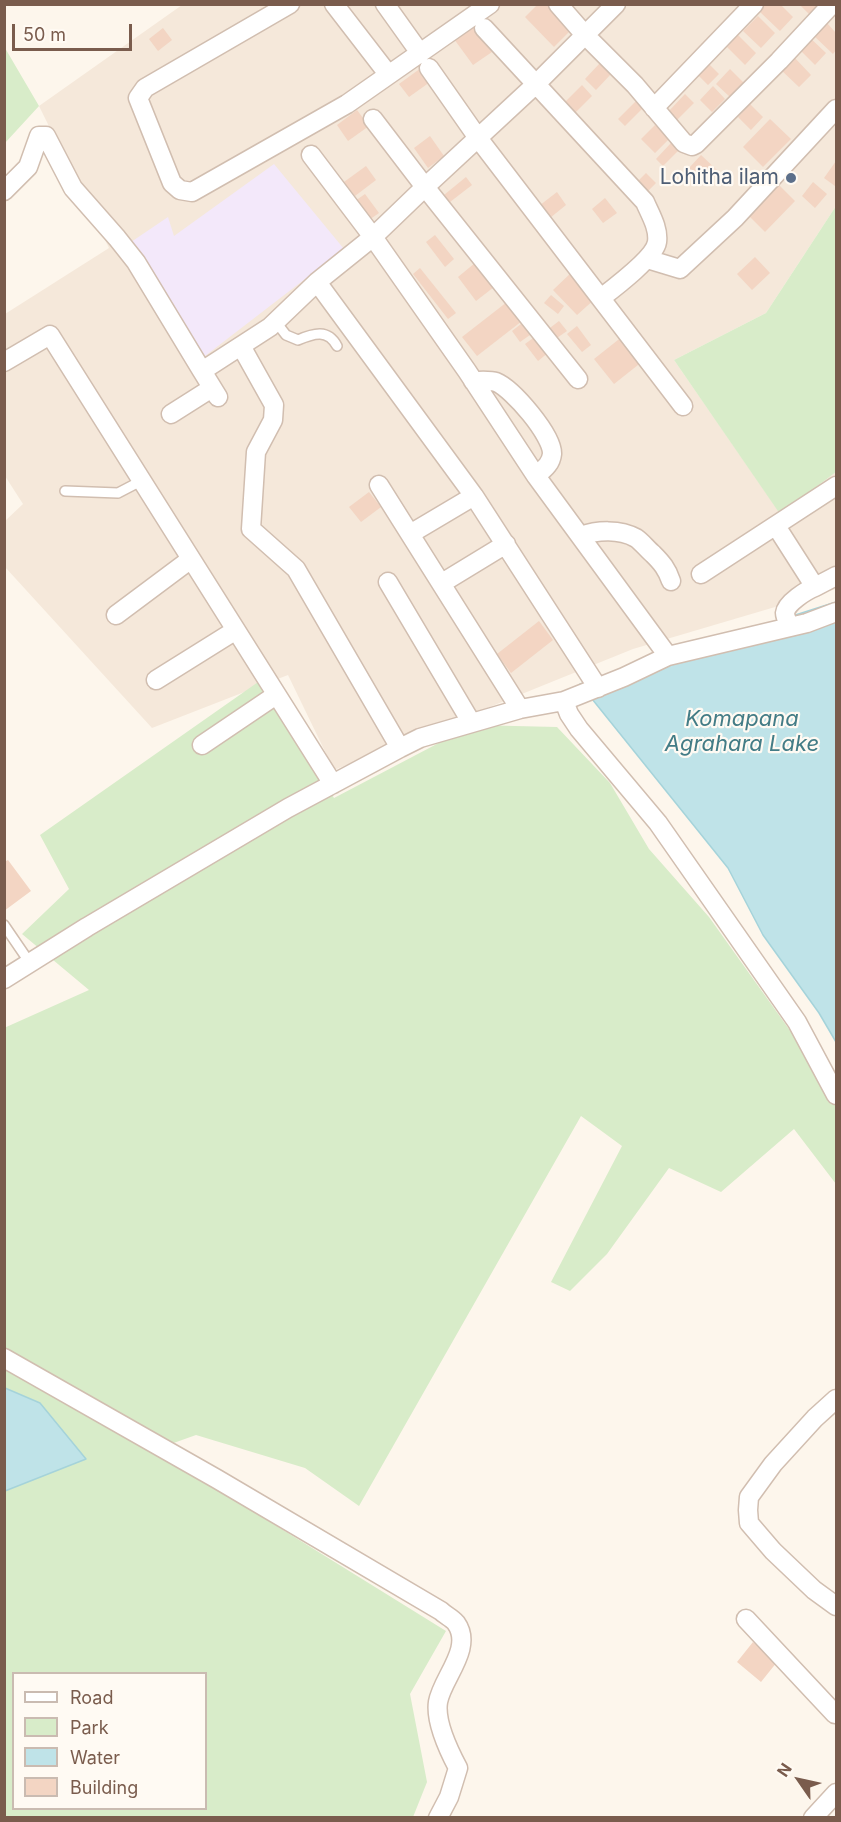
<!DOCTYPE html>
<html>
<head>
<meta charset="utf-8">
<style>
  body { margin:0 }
  #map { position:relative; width:841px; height:1822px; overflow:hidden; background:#fdf6ec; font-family:Inter,sans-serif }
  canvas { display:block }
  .frame { position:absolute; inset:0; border:6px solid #7a5c4d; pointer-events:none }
  .legend { position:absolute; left:12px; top:1672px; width:195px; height:138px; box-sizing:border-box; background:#fffaf3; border:2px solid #cabbb1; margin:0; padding:8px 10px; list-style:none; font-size:18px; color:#7a5c4d }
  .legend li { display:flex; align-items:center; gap:12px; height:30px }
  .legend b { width:30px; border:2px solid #cabbb1 }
  .north { position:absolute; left:769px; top:1750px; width:60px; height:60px; -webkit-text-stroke:4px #fffaf3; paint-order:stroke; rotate:304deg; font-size:16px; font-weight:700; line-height:24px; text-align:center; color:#7a5c4d }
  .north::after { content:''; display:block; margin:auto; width:21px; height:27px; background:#7a5c4d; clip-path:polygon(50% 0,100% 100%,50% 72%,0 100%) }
  .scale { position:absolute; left:12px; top:24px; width:120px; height:27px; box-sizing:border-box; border:3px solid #7a5c4d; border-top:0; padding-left:8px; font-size:18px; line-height:21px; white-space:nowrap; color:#7a5c4d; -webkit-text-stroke:4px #fffaf3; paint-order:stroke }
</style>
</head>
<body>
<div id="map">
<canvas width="841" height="1822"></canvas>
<div class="frame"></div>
<ul class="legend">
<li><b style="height:8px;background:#fff"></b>Road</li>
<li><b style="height:16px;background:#d8ecc9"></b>Park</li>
<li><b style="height:16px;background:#bfe3e8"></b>Water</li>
<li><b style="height:16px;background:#f3d5c3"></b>Building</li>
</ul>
<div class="north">N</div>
<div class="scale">50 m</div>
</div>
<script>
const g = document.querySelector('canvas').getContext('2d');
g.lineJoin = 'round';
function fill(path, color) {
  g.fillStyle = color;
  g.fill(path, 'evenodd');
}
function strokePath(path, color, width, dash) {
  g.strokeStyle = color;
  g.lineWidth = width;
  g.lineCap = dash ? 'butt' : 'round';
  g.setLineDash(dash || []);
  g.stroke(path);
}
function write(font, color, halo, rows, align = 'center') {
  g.font = font + ' Inter,sans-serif';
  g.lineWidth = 4.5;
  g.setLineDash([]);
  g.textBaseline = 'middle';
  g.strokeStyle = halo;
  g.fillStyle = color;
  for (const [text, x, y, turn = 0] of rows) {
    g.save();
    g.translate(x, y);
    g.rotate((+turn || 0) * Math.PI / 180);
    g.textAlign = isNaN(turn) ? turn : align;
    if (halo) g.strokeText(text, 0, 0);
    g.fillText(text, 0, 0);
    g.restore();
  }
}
fill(new Path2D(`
  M182,5H836V206L766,313L674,360L780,513L836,472V589L633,649L334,770L288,675L152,728L5,567V521L23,504L5,476V314L109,248L39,106Z`), '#f5e8da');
fill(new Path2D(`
  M274,164L344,249L205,356L131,242L168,217L174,236Z`), '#f3e8fa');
fill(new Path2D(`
  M5,48L39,106L5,143H4Z
  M836,206V472L780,514L674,360L766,313Z
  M261,680L334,798L473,725L557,727L610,783L649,849L709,917L801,1046L836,1107V1184L794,1129L721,1192L669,1168L607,1254L570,1291L551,1282L622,1146L581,1116L359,1506L305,1468L196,1435L154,1450L446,1631L410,1694L427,1782L413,1817H5L4,1028L89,990L22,934L69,889L40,835ZM14,1674H206V1808H14Z`), '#d8ecc9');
const water = new Path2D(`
  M836,602V1042L819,1013L763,935L728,868L580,684Z
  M5,1388L40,1403L86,1459L5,1491Z`);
fill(water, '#bfe3e8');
strokePath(water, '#a5d3da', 1.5);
fill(new Path2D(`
  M538,4H550L573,28L554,47L525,17Z
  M765,4H780L793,17L780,31L759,11Z
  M799,4H818L809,14Z
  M758,16L775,33L761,48L743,31Z
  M826,22L836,33V50L833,54L813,35Z
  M473,25L492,52L473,65L454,39Z
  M163,28L172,40L158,51L149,39Z
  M738,35L756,53L745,65L727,47Z
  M807,35L826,53L815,65L796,46Z
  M793,56L811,75L799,87L780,69Z
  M600,63L611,74L596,90L585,79Z
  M709,64L719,74L708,85L698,75Z
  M421,68L430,82L409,97L399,84Z
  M730,69L744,83L730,97L716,84Z
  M582,85L592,96L574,114L563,104Z
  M713,86L725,99L712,112L700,100Z
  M685,94L694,103L677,120L668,112Z
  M640,97L647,104L625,126L618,119Z
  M750,104L763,117L751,130L738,117Z
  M357,110L369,126L348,141L337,125Z
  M770,119L791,139L763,167L743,147Z
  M655,125L669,139L655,153L641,139Z
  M430,136L444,156L428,168L414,148Z
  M671,143L679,150L663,166L656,159Z
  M701,155L719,172L706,185L689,168Z
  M836,161V184L835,186L824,178Z
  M366,166L376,180L355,196L344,182Z
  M646,173L656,183L646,193L636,183Z
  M466,177L472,185L450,202L444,195Z
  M776,182L795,201L765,232L746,213Z
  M813,182L827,194L815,208L802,196Z
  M557,192L566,205L545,222L535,209Z
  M365,194L379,213L369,220L355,201Z
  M605,198L617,213L603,223L592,209Z
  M435,235L454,259L445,267L426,242Z
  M755,257L770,273L752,290L737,274Z
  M475,263L494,287L476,301L458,277Z
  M420,268L456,313L448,319L413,274Z
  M572,272L596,298L577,315L553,290Z
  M551,295L564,306L558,314L544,303Z
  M507,302L522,321L477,356L462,337Z
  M559,321L567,331L554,340L546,331Z
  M521,324L530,335L520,342L512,331Z
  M577,326L591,345L582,352L567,334Z
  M536,336L549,352L538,361L525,344Z
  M623,336L643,361L614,384L594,359Z
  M369,492L381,507L361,522L349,507Z
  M539,621L553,640L511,673L497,654Z
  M8,860L31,891L4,911V862Z
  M753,1642L777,1662L761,1682L737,1662Z`), '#f3d5c3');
const lane = new Path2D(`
  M276,322L286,335L298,340C314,333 328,329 337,346
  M65,491L118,493L141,481
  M4,925L30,963`);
const street = new Path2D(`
  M290,4L145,88L138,98L172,183L180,190L192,192L347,104L490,4
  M334,4L388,74
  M385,4L420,53
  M558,4L585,35L635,85L684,143L692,146L696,144L779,61L832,4
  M484,28L645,202C650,214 659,228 657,242C655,257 614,288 601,298
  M429,68L478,138L683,406
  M654,108L754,4
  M373,119L425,187L578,379
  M311,155L373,237L467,371L536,476L668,656L624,677L564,701L520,709L379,485
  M4,191L28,167L39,136H46L73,188L117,238L136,262L202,371
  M647,259L680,269L735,218L836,109
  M317,282L474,496L598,688
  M241,346L274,405L273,420L256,452L251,529L296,569L400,748
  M4,362L50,335L333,784
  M473,381C480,381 490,380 496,382C513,389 553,436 552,454C551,464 544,469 536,476
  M218,397L202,371L270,327L317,282L373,237L425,187L535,85L616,4
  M171,414L212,388
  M776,526L815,587L836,576
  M410,534L474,496
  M581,536C597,530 620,529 636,538C642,542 647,549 653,554C662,563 667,569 671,581
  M701,574L836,486
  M388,582L471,722
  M442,583L506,544
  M116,615L191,559
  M790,627C788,623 785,617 785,613C786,603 807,590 815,587
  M668,656L807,623L836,612
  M156,680L236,630
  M564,701L569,714L579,729L658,823L797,1022L836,1095
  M202,745L276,695
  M4,979L87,927L288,808L400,748L420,738L520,709
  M4,1358L217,1479L441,1611C445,1615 452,1618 456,1623C474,1648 442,1678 438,1702C435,1721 449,1751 458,1768L449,1797L438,1818
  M836,1399L815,1418L773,1464L749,1497L748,1510L749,1523L773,1551L814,1590L836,1606
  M746,1619L835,1714L836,1713
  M813,1818L836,1793`);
strokePath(lane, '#d1beb0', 12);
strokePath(street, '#d1beb0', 21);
strokePath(lane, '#fff', 9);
strokePath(street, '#fff', 18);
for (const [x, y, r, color] of [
  [791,178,6,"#5c6f8a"]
]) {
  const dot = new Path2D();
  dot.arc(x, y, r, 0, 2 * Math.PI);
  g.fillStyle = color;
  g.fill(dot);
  strokePath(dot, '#fffaf3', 2);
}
write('21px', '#4e5e75', '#fffaf3', [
  ["Lohitha ilam",779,178]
], 'right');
write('italic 22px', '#437c86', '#fffaf3', [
  ["Komapana",742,719],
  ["Agrahara Lake",742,744]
]);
</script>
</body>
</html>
